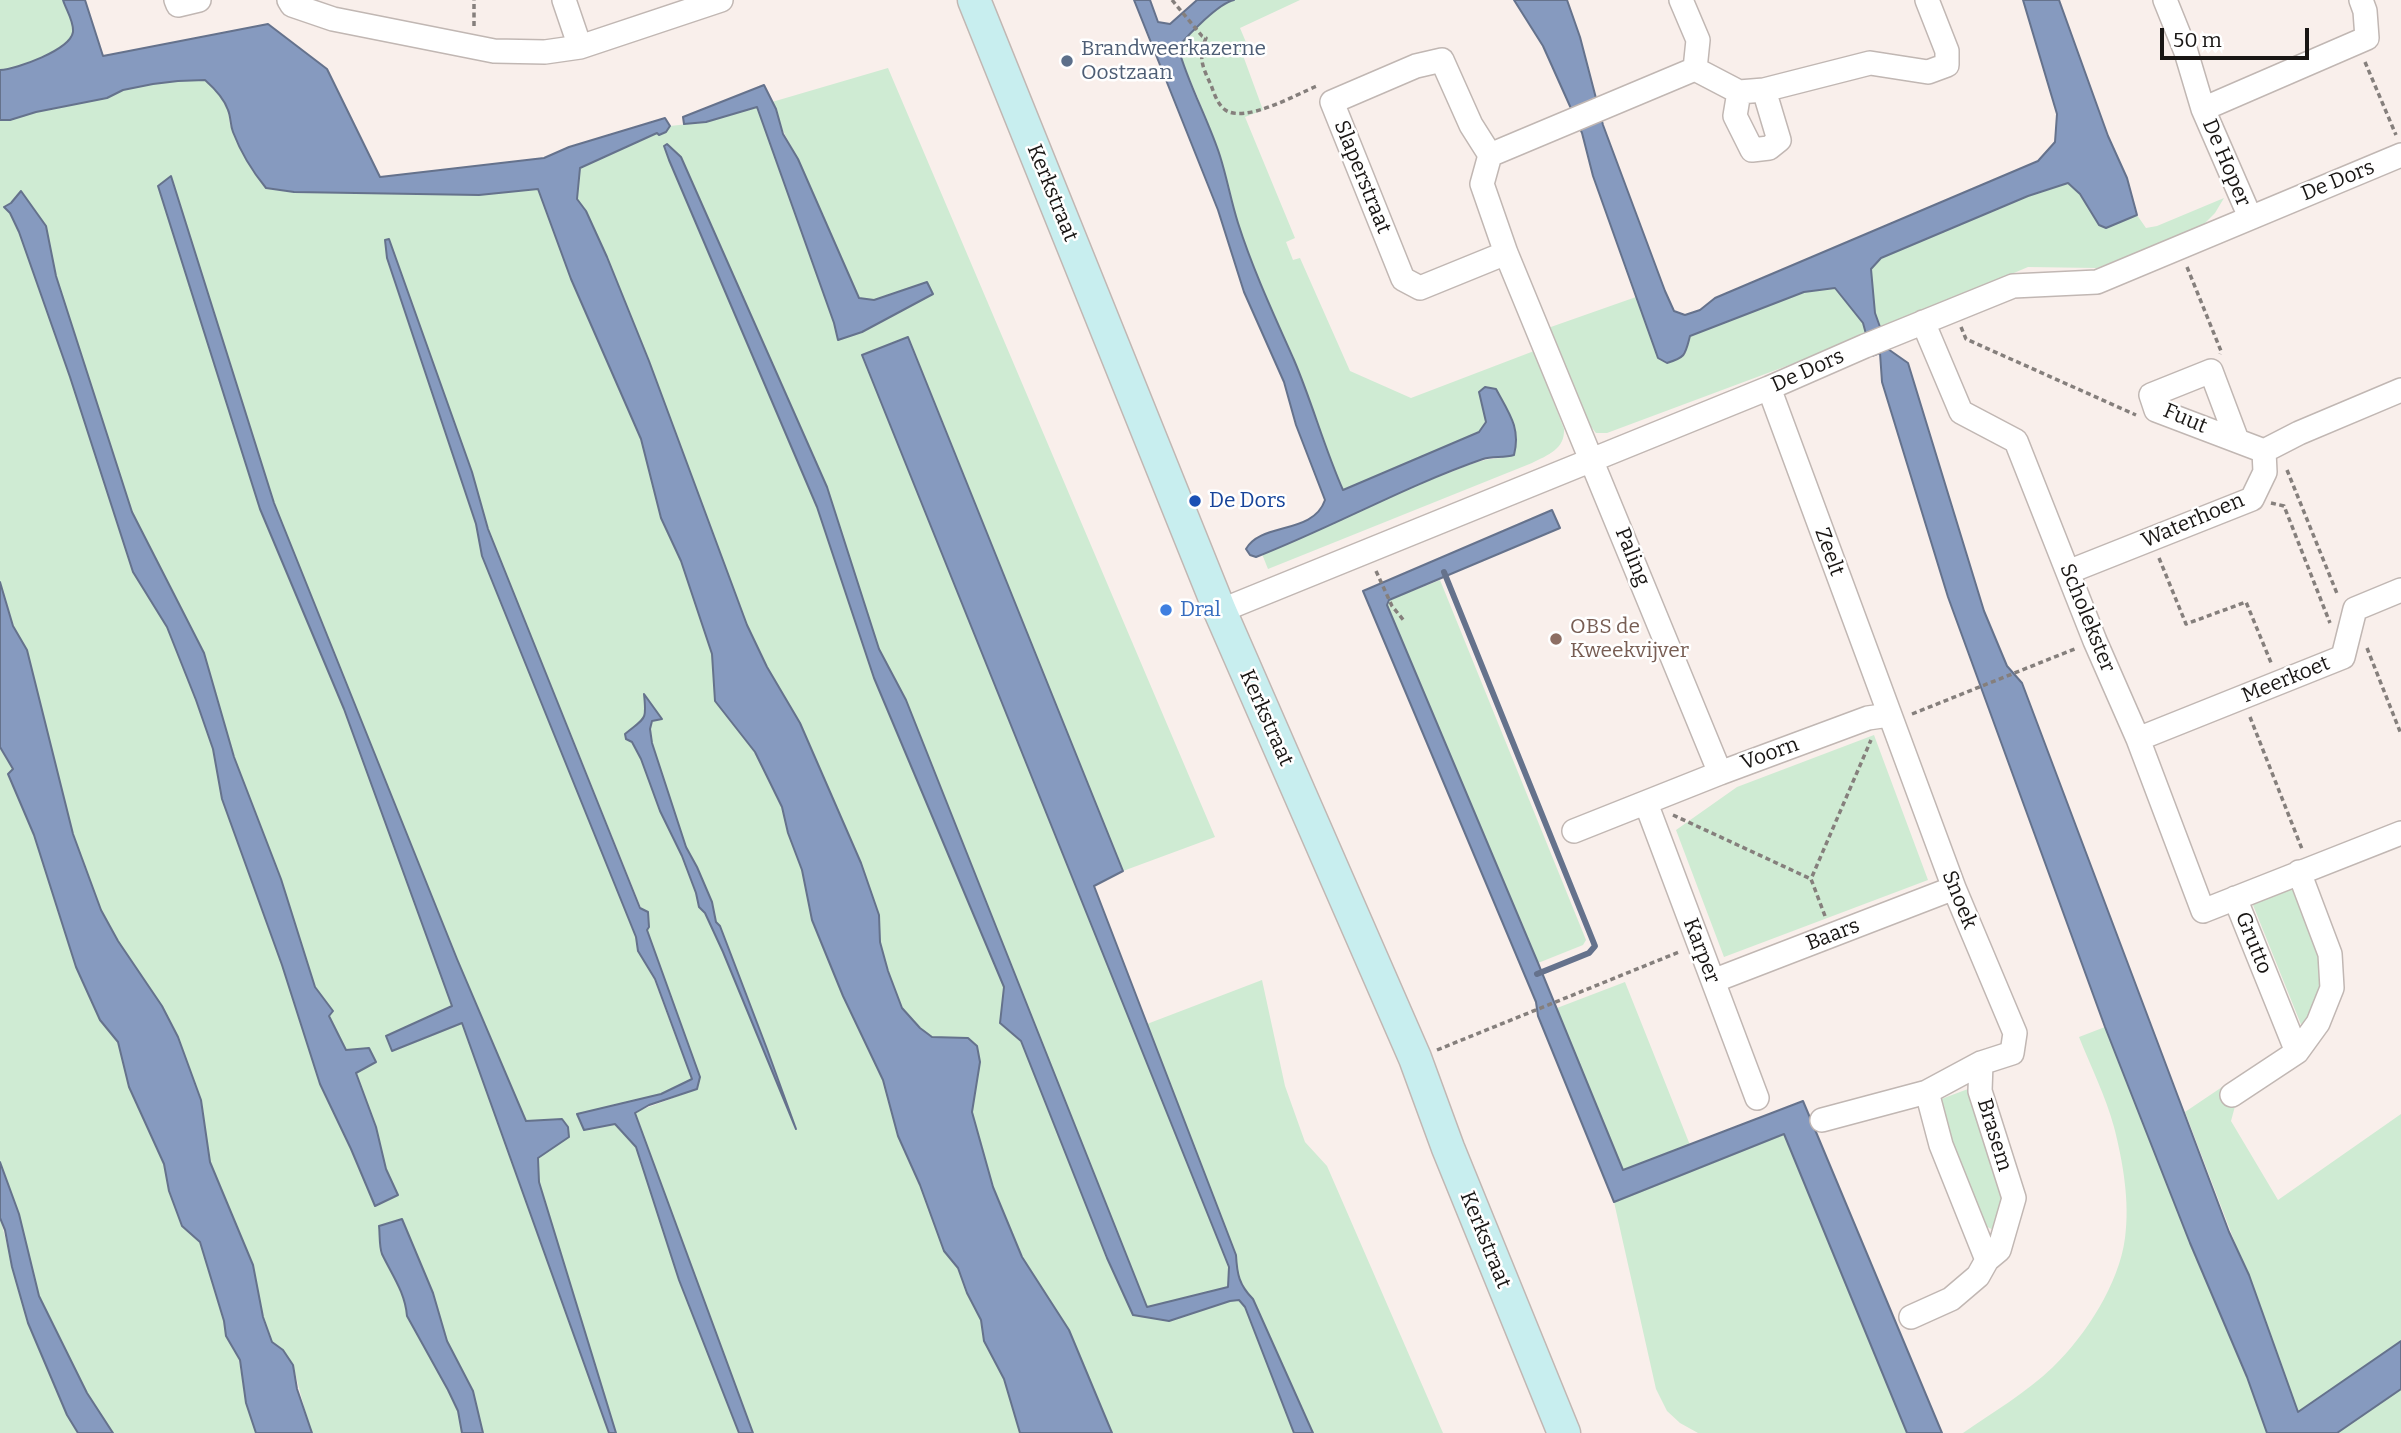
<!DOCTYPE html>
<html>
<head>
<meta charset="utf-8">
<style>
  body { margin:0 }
  #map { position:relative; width:2401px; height:1433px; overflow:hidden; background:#f9efeb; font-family:Bitter,serif }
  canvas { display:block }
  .scale { position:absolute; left:2160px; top:28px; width:149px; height:32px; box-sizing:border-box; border:4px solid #191614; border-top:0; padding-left:9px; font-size:21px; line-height:24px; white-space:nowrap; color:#191614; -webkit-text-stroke:5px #fff; paint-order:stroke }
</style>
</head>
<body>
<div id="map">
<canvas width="2401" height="1433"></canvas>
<div class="scale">50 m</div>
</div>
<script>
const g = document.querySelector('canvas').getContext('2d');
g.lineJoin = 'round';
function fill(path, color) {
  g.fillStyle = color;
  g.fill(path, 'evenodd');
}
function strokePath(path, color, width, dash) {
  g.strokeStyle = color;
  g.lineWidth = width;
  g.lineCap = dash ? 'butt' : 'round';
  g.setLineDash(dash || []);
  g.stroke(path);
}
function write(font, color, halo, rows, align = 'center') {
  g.font = font + ' Bitter,serif';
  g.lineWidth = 5;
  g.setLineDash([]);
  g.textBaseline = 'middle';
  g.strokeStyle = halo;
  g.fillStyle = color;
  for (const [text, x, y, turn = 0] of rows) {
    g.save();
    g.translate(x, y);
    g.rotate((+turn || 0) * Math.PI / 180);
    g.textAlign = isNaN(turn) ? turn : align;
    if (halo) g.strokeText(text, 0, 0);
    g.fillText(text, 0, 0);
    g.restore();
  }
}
fill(new Path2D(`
  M0,0H63C66,10 74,21 73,32C70,50 17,69 0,70Z
  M1234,0H1300L1240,28L1248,47L1241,50L1263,110L1245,117L1295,238L1286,242L1293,260L1300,258L1350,371L1411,398L1534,351L1564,429C1565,449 1548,455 1532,463L1268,569L1262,554C1325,530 1383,497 1446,474C1465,467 1481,458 1502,458L1479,392L1486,422L1479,432L1343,490L1253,266L1237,222L1220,157L1198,98L1183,64L1178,46C1190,33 1218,3 1234,0Z
  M888,68L1215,837L1123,871L909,338L863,355L1229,1267V1287L1147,1307L906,700L879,649L827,487L664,146L817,507L874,678L1004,987L1000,1023L1021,1040L1107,1258L1133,1315L1169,1321L1230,1301L1238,1300L1245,1307L1294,1433H1112L1069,1330L1022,1257L993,1187L973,1119L972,1101L979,1069L967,1038L932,1037L920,1028L902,1008L888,971L880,942L879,915L861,863L800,723L767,668L747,625L649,361L607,257L586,211L577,199L580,168L657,133L666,132L670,126L706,122L757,107L834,323L838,340L926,282L874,300L859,298L798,159L783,131L772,102Z
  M205,80L217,91L228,110L230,124L253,172L294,192L479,195L538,188L571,279L641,439L661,518L681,561L712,655L715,701L755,752L782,808L788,833L802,870L812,920L843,996L883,1080L898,1136L920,1185L944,1251L958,1268L967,1293L981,1320L984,1341L1004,1379L1020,1433H753L635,1112L697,1089L647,930L649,927L648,912L641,908L488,529L472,472L389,239L385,240L387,258L476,524L482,556L636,937L638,951L654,979L692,1080L661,1094L578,1114L584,1129L615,1123L636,1147L679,1280L739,1433H616L539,1182L538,1158L569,1137L561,1119L526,1121L457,959L274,503L171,177L158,187L260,509L344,709L452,1006L386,1036L392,1050L462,1023L609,1433H483L473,1391L447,1341L433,1293L402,1219L391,1267L406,1303L407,1316L448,1390L458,1411L462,1433H312L310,1430L293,1365L283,1350L272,1342L263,1317L253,1265L210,1162L201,1100L178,1037L162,1006L118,941L101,910L73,834L27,650L13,626L0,582V120H10L36,112L107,98L123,90L153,84L178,81ZM645,696L661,719L652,721L650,729L652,743L686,847L697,867L712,902L716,922L720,926L767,1049L789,1112L723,952L705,913L699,907L696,893L682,856L660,811L641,759L632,742L626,739L647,715Z
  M2068,183L2080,194L2099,225L2106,228L2137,215L2146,228L2157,226L2224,198L2215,213L2200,228L2097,268L2028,267L1882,329L1875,313L1871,268L1881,258L2028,196Z
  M1835,288L1863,323L1867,336L1607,433H1596L1581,414L1548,328L1636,297L1645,322L1685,355L1689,336L1804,292Z
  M1440,580L1586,940L1583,945L1538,963L1387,605L1389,600Z
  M1874,735L1928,880L1724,957L1676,830L1737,787Z
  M0,747L13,769L8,774L34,835L76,967L100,1020L118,1042L129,1087L164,1164L169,1191L182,1226L200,1242L224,1321L226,1336L239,1360L246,1403L256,1433H113L87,1393L39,1296L19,1214L0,1162Z
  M2294,883L2322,951L2324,989L2304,1032L2251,900Z
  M1262,980L1285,1086L1305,1142L1327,1166L1443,1433H1313L1253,1299C1239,1285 1237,1274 1236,1255L1147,1024Z
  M1625,982L1690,1145L1623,1171L1557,1008Z
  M2105,1027L2190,1243L2247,1377L2267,1433H1963C1993,1412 2026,1393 2053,1367C2086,1335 2119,1284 2125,1238C2130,1202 2123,1162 2114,1127C2106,1097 2091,1067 2079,1037Z
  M2228,1083L2237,1099L2231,1121L2278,1200L2401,1114V1341L2298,1412C2262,1311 2223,1212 2185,1112Z
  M1968,1089C1981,1120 2005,1177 2002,1210C2001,1217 1998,1225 1996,1231L1985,1226L1936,1101Z
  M1784,1134L1907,1433H1698L1680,1423L1667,1411L1656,1389L1614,1202Z
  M0,1218L28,1323L67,1415L78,1433H0Z
  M2401,1389V1433H2337Z`), '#cfebd3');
const water = new Path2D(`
  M63,0H85L103,56L268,24L327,69L380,177L544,158L569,147L665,118L670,126L666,132L659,135L657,133L580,168L577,199L586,211L607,257L649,361L747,625L767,667L800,723L861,863L879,915L880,942L888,971L902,1008L920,1028L932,1037L968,1038L977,1046L980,1062L972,1112L993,1187L1022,1257L1069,1330L1112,1433H1020L1004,1379L984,1341L981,1320L967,1293L958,1268L944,1251L920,1185L898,1136L883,1080L843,996L812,920L802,870L788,833L782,807L755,752L715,701L712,654L681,561L661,518L641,439L571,279L538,189L479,195L294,192L266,188C252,171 241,153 233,132C230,124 231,117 228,110C224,98 214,88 205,80L178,81L153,84L123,90L107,98L36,112L10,120H0V70C17,69 70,50 73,32C74,21 66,10 63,0Z
  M1134,0H1150L1158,22L1170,24L1197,0H1234C1219,3 1189,34 1178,47C1188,84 1208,119 1220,156C1227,178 1231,201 1238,223C1253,270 1274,315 1294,360C1312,402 1324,447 1343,490L1479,432L1486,422L1479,392L1485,387L1496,389C1509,413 1521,428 1514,455C1504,458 1492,456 1483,459C1405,486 1333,527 1256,557L1250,555L1246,549C1261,522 1313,535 1325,500L1296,425L1284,382L1244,292L1218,210Z
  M1514,0H1567L1580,37L1603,125L1665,291L1674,311L1685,315L1700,310L1715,298L2038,161L2055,142L2057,114L2023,0H2059L2108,136L2127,178L2137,215L2106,228L2099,225L2080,194L2068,183L2028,196L1881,258L1871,269L1875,313L1888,349L1908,363L1984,611L2007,666L2022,683L2229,1232L2249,1275L2298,1412L2401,1341V1389L2337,1433H2267L2247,1377L2190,1243L2105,1027L1948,597L1882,382L1880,353L1872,356L1863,323L1835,288L1804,292L1690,336C1685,355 1686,357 1667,363L1658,358L1593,176L1582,133L1543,46Z
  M764,85L776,109L783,134L798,159L859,298L874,300L927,282L933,294L862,332L838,340L834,323L757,107L706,122L684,124L683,117Z
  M667,144L681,157L827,487L879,649L906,700L1147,1307L1228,1287L1229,1267L862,355L908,337L1123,871L1094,886L1236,1255C1237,1274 1239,1285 1253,1299L1313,1433H1294L1245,1307L1239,1300L1230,1301L1169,1321L1133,1315L1107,1258L1021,1041L1000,1023L1004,987L874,678L817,507L669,160L664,146Z
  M171,176L274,503L457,959L526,1121L562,1119L568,1127L569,1137L538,1158L539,1182L616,1433H609L462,1023L392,1051L386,1036L452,1006L344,709L260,509L158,186Z
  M21,191L46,226L56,276L132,512L204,653L234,757L281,879L315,987L333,1011L329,1016L346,1050L369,1048L376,1062L356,1073L376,1127L386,1169L398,1195L375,1206L351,1149L320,1084L282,965L222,799L213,749L196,700L167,627L133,572L70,377L19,232L10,213L4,207L11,203Z
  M389,239L472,472L488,529L640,908L648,912L649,927L647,930L700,1077L697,1089L649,1105L635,1113L753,1433H739L679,1280L636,1147L615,1124L584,1130L577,1114L661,1094L692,1079L655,979L638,951L636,937L482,556L476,524L387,258L385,240Z
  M1552,510L1560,528L1389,600L1387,605L1538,963L1623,1170L1803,1101L1942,1433H1907L1784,1134L1614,1202L1538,1016L1536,1002L1363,591Z
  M0,582L13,626L27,650L73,834L101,910L118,941L162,1006L178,1037L201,1100L210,1162L253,1265L263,1317L272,1342L283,1350L293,1365L297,1389L312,1433H256L246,1403L240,1360L226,1336L224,1321L200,1242L182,1226L169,1191L164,1164L129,1087L118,1042L100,1020L76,967L34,835L8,774L13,769L0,747Z
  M644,694L662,719L652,721L650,729L652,743L686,847L697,867L712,902L716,922L720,926L767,1049L796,1129L723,952L705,913L699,907L696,893L682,856L660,811L641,759L632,742L626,739L625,734C645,717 647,722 644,694Z
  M0,1162L19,1214L39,1296L87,1393L113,1433H78L67,1415L28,1323L12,1267L5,1230L0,1218Z
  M402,1219L433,1293L447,1341L473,1391L483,1433H462L458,1411L448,1390L407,1316C405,1292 392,1275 382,1254C379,1246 380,1234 379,1226Z`);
fill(water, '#869abf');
strokePath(water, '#65728c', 2);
strokePath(new Path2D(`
  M1444,572L1595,946L1589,953L1537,974`), '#65728c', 6);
const street = new Path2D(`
  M176,0L178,5L199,0
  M289,0L292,5L333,19L494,51L545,52L580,47L721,0
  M564,0L580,47
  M1681,0L1698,40L1695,69L1739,92L1764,90L1870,63L1928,72L1947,65V51L1927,0
  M2165,0L2186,52L2203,109L2250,217
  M1739,92L1735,116L1752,150L1769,148L1779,140L1764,90
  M2203,109L2367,38L2365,11L2361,0
  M1490,155L1695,69
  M1506,253L1420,288L1403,279L1332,102L1416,66L1442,60L1471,125L1490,155L1482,184L1506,253L1720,773
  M1923,322L1961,412L2016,441L2095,641L2138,739L2203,911L2401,833
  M1769,388L1954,888L2015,1033L2012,1053L1981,1063L1927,1092L1822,1120
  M2237,440L2211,371L2151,395L2156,410L2264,451
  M2068,572L2252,499L2265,472L2264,451L2299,433L2401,390
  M1220,611L1769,388L1865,346L2013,286L2097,282L2401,155
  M2138,739L2343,657L2355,609L2401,590
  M1646,803L1757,1098
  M1574,831L1720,773L1868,718L1889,715
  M2235,898L2297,1052
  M1713,981L1954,888
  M1927,1092L1941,1145L1987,1260
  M2232,1095L2297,1052L2318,1023L2332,988L2330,954L2299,872
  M1911,1317L1951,1299L1978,1276L1987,1260L1999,1250L2014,1198L1980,1091L1981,1063`);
const secondary = new Path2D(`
  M974,0L1220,611L1415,1058L1448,1148L1564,1433`);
strokePath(street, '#c1b7b3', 26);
strokePath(secondary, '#c1b7b3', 35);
strokePath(new Path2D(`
  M1172,0L1202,36L1206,38C1198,57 1202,66 1211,85C1214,93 1217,103 1224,109C1243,125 1297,94 1317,86
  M474,26V0
  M2365,62L2396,135
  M2187,267L2221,351L2220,354
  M1961,327L1966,339L2136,415
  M2287,470L2338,596
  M2271,503L2284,506L2330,623
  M2159,558L2186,624L2246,602L2272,665
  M1376,571L1392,606L1405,622
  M2367,648L2401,734
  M1912,714L2077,648
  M2250,717L2302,849
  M1673,815L1811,879
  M1825,916L1811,879L1871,740
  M1437,1050L1679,952`), '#857f7c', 3.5, [5, 3.5]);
strokePath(street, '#fff', 23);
strokePath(secondary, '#c8eeef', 32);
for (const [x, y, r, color] of [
  [1067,61,7,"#5c6f8a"],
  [1195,501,7,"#1a4fb4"],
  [1166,610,7,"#3f7fe0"],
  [1556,639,7,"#8d6e63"]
]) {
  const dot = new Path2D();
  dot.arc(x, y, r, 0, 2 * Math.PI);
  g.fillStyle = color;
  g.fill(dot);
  strokePath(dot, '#fff', 2.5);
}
write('21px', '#4e5e75', '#fff', [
  ["Brandweerkazerne",1081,49],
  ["Oostzaan",1081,73]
], 'left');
write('21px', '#191614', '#fff', [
  ["De Hoper",2226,163,67],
  ["Slaperstraat",1362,177,68],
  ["De Dors",2338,181,-22],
  ["Kerkstraat",1052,193,68],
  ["De Dors",1808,371,-24],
  ["Fuut",2185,419,23],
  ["Waterhoen",2193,521,-23],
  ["Zeelt",1829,552,70],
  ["Paling",1632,557,68],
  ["Scholekster",2087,618,68],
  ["Meerkoet",2286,680,-22],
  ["Kerkstraat",1266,718,66],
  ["Voorn",1770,754,-20],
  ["Snoek",1959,900,68],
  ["Baars",1833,935,-21],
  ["Grutto",2253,943,68],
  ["Karper",1701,951,69],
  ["Brasem",1994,1135,73],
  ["Kerkstraat",1485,1240,68]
]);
write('21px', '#164399', '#fff', [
  ["De Dors",1209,501]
], 'left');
write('21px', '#366cbe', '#fff', [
  ["Dral",1180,610]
], 'left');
write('21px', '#785e54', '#fff', [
  ["OBS de",1570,627],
  ["Kweekvijver",1570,651]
], 'left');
</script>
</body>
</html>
